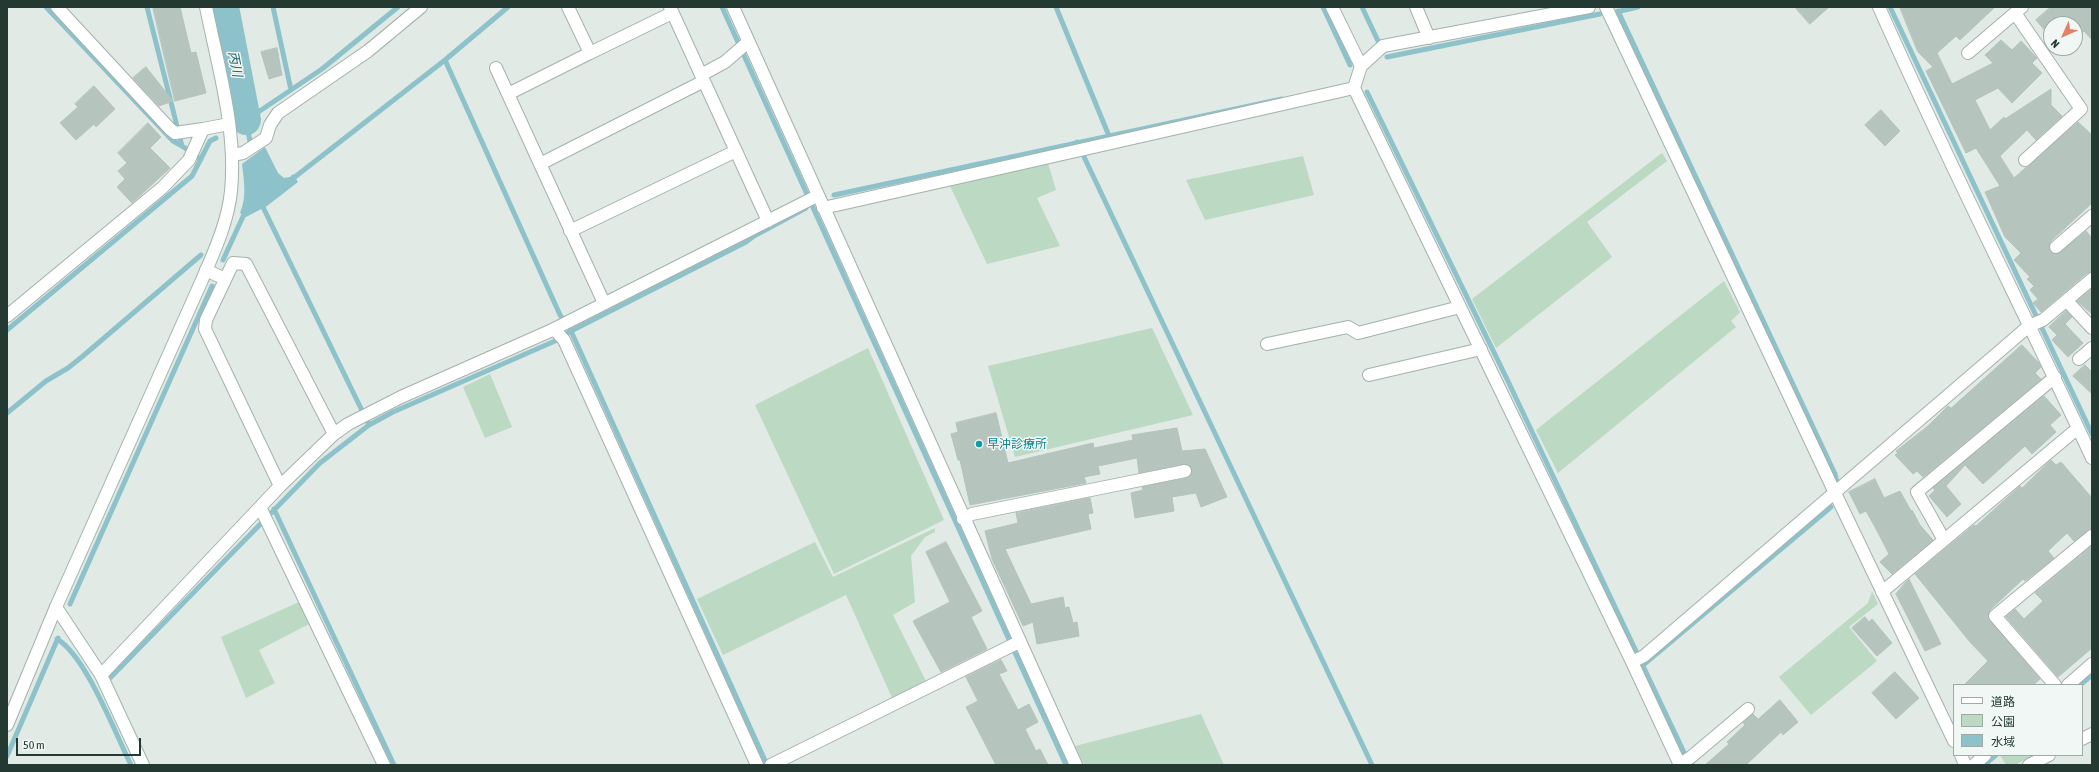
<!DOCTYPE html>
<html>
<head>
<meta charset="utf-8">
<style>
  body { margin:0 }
  #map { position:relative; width:2099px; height:772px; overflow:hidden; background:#e1eae5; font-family:"Asap Condensed","Noto Sans JP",sans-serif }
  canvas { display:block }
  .frame { position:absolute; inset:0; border:8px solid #233932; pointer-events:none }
  .legend { position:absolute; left:1953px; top:684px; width:130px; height:72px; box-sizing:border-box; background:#f1f7f4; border:1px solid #9faba6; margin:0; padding:5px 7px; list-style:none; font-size:12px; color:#233932 }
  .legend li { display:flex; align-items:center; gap:8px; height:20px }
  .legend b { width:20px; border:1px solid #9faba6 }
  .north { position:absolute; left:2043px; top:16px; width:40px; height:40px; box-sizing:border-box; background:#f1f7f4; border:1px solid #9faba6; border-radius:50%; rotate:225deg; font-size:11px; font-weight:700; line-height:16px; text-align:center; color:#233932 }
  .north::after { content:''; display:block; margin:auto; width:14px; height:18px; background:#e48065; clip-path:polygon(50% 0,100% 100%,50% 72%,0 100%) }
  .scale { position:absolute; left:16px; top:738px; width:125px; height:18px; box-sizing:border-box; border:2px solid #233932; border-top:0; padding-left:5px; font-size:12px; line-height:14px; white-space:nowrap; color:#233932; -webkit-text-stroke:3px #f1f7f4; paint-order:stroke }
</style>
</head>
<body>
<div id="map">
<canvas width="2099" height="772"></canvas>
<div class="frame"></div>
<ul class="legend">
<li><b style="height:5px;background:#fff"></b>道路</li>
<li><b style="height:11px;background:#bcd9c3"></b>公園</li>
<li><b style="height:11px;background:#8ec2ca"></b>水域</li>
</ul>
<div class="north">N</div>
<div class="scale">50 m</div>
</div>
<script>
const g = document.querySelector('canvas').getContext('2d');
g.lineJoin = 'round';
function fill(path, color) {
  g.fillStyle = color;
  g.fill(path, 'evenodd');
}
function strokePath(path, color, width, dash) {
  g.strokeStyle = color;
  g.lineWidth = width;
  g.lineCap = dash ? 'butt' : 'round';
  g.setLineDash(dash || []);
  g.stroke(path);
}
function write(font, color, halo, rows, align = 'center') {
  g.font = font + ' "Asap Condensed","Noto Sans JP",sans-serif';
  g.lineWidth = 3;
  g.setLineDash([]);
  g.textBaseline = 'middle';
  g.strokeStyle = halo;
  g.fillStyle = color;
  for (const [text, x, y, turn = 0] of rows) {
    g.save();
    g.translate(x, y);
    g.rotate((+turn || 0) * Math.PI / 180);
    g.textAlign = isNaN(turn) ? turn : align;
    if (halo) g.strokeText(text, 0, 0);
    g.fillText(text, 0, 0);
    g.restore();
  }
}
fill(new Path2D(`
  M1662,153L1667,161L1587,222L1612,257L1496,348L1472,299Z
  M1303,156L1314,195L1205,220L1186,180Z
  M1048,163L1056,190L1037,198L1060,246L987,264L950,186Z
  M1724,281L1740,312L1731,321L1736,327L1558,473L1536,430Z
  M1152,328L1193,415L1015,457L988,366Z
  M868,348L944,520L834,574L755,405Z
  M490,374L512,427L485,438L463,387Z
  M935,528V532L925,537L911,556L915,602L893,615L927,683L893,700L846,595L723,655L697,599L815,542L833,577Z
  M1872,591L1878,604L1849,627L1877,661L1811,715L1779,677L1868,603Z
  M299,602L309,624L259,650L275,683L246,698L221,637Z
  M1201,714L1224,765H1084L1075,746Z
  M2000,755H2034L2015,765H2006Z`), '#bcd9c3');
fill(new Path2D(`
  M265,147L278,173L284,178L290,177L293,174L298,182L267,206L246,217L240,213C247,196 244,182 242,164Z`), '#8ec2ca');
strokePath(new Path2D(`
  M46,7L173,141L182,146
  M147,7L182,146L201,159
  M273,7L291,90
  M722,7L1066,765
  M1056,7L1109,136
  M1323,7L1350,65
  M1362,7L1378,41
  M1890,7L2092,434
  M1618,11L1835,474L1837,482
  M1616,12L1638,7
  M1387,57L1600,14
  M445,60L560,315L571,331L767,765
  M1367,92L1506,377L1690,765
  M246,120L251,147
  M242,123L322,69L398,7
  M1077,142L1372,765
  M291,180L445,60L508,7
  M834,195L1282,99
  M261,203L369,425
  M223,260L246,210
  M7,330L192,176L210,141L216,138
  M7,413L46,381L68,368L83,356L201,255
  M274,509L394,765
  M70,604L212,286
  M57,639C86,656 115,733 131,765
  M1642,666L1831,507
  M111,677L320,463L369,425L393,412L555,341L571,331L746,242L754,236L806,208
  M2080,685L2092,675
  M7,756L58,638
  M1984,765L1996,755`), '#8ec2ca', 5);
strokePath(new Path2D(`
  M224,7L246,120`), '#8ec2ca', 30);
const building = new Path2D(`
  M153,7H180L191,53L196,52L206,93L175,101Z
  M1795,7H1829L1810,24Z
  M1900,7H1995L1960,40L1956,36L1937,53L1952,84L1993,63L1985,55L2001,40L2012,50L2021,41L2037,58L2032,63L2042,73L2012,103L1998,88L1975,100L1990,130L2004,117L2005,119L2051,89V105L2062,116L2036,140L2027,130L2000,156L2014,178L2078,122L2092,135V203L2051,241L2049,248L2051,252L2058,254L2086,231L2092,238V272L2087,273L2041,312L2033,303L2038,299L2030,290L2034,286L2027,279L2030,277L2014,260L2021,253L2005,237L1985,192L2000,186L1976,148L1966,153L1926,71L1933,67L1918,52Z
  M2051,7H2092V40L2084,31L2075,40V24H2051V38L2036,20Z
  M277,48L282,75L269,79L261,52Z
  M146,67L173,101L159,106L133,78Z
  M94,86L115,109L96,127L94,124L76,140L60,123L78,107L75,104Z
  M1881,110L1900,131L1885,146L1865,125Z
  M148,123L161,137L150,148L170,168L132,203L117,187L125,179L118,171L127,163L118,153Z
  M2092,289V314L2077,301Z
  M2066,311L2072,317L2065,324L2083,343L2068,357L2052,340L2057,335L2049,327Z
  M2022,345L2038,362L2041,367L2035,373L2041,379L1923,477L1917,471L1913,474L1895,455L1898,453L1896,451L1928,426L1948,406L1951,408Z
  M2085,365L2092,372V394L2073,376Z
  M2044,396L2061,415L2050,425L2056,432L2032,454L2025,446L1983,484L1965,465L1946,486L1961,504L1947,517L1929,496L1935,490L1933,488Z
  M996,413L1008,463L1093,443L1094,448L1133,440L1132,435L1177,428L1182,451L1205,449L1227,497L1201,507L1196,493L1172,497L1174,511L1135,518L1131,493L1143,490L1142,487L1187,478L1190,476L1192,470L1190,466L1184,464L1139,473L1137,458L1098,466L1100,474L1084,477L1086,483L970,505L960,460H958L951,434L958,432L956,423Z
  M2051,460L2056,465L2061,462L2092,498V529L2074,541L2067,533L2048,551L2054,558L2025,581L2023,579L1990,610L1988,617L2040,679L2033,685H1964L1988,661L1970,642L1915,574L1974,525L1976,526L2020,486L2022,488Z
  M1875,479L1884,498L1900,491L1911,511L1912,510L1920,525L1933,540L1892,574L1880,562L1889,554L1875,527L1866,511L1860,514L1849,492Z
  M1090,498L1093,513L1088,514L1091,529L1005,549L1031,604L1063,597L1065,608L1069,607L1073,623L1077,622L1079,636L1037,644L1033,622L1023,626L1006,589L992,559L985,531L1018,523L1016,513Z
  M946,542L982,611L971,617L987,649L941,672L913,621L950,602L926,552Z
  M2092,546V648L2058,677L2006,617L2015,609L2024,619L2043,601L2035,593Z
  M1909,579L1941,644L1925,651L1896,594Z
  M1865,617L1869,622L1872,619L1892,643L1877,656L1852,628Z
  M1001,660L1007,671L999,674L1018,710L1029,704L1038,722L1025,729L1036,751L1040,749L1048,765H996L966,707L978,701L966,677Z
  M1895,672L1919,698L1896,719L1872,693Z
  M1780,700L1798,722L1783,735L1781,732L1746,765H1705L1729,744L1727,742L1745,725L1743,723L1753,714L1758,719Z`);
fill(building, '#b6c4be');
strokePath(building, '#b4c3bc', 1);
const street = new Path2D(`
  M57,7L170,129L175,133L203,129
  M670,7L768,221
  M733,7L1076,765
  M1332,7L1361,66
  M1416,7L1429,38
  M1589,7L1383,46L1361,66L1354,88L1632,662L1680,765
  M1606,7L1835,493L1954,741
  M1879,7C1946,159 2022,307 2092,458
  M2015,13L2081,109L2025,160
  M590,53L672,13
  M1968,53L2022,7
  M496,68L604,303
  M701,75L725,62L748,42
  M508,94L590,53L568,7
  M232,155L243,153L266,138L270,125L278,113L368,51L421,7
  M540,164L704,81
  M823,208C1000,168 1177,129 1354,88
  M570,231L736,151
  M2056,247L2092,216
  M206,270L225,279
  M2067,301L2092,328
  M7,316L162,188L189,160L203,129L229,124
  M554,329L564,340L757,765
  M1267,344L1348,327L1358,333L1460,307
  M2079,359L2092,348
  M1369,375L1481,349
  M280,486L205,329L206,320L233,263L246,264L334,434
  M260,507L384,765
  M963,519L972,514L1185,471
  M1944,540L1917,492L2055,377
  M1882,592L2078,428
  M1632,662L1644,656L2029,326L2043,320L2092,279
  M101,675L280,486L334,434L348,424L401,397L550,331L817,196
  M2055,685L1995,616L2092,536
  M2068,685L2092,664
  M7,725L56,607
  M2082,739L2092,734
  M1961,755L1965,765
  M1680,764L1691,757L1748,709
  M771,765L1019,642
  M1974,765L1985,755
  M2029,765L2049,755`);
const secondary = new Path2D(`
  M143,765L101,675L56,607L202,280C214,252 228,222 231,191C237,129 218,67 206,7`);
strokePath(street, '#a4b1ac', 14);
strokePath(secondary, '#a1b4ad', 14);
strokePath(street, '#fff', 12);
strokePath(secondary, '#fff', 12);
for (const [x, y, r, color] of [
  [979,444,4,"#0f9aa8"]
]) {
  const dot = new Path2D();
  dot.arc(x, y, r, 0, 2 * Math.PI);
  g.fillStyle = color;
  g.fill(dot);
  strokePath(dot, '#f1f7f4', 1.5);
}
write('12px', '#0d838f', '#f1f7f4', [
  ["早沖診療所",987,444]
], 'left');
write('italic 13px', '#23646e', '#f1f7f4', [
  ["丙川",235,64,79]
]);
</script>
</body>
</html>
